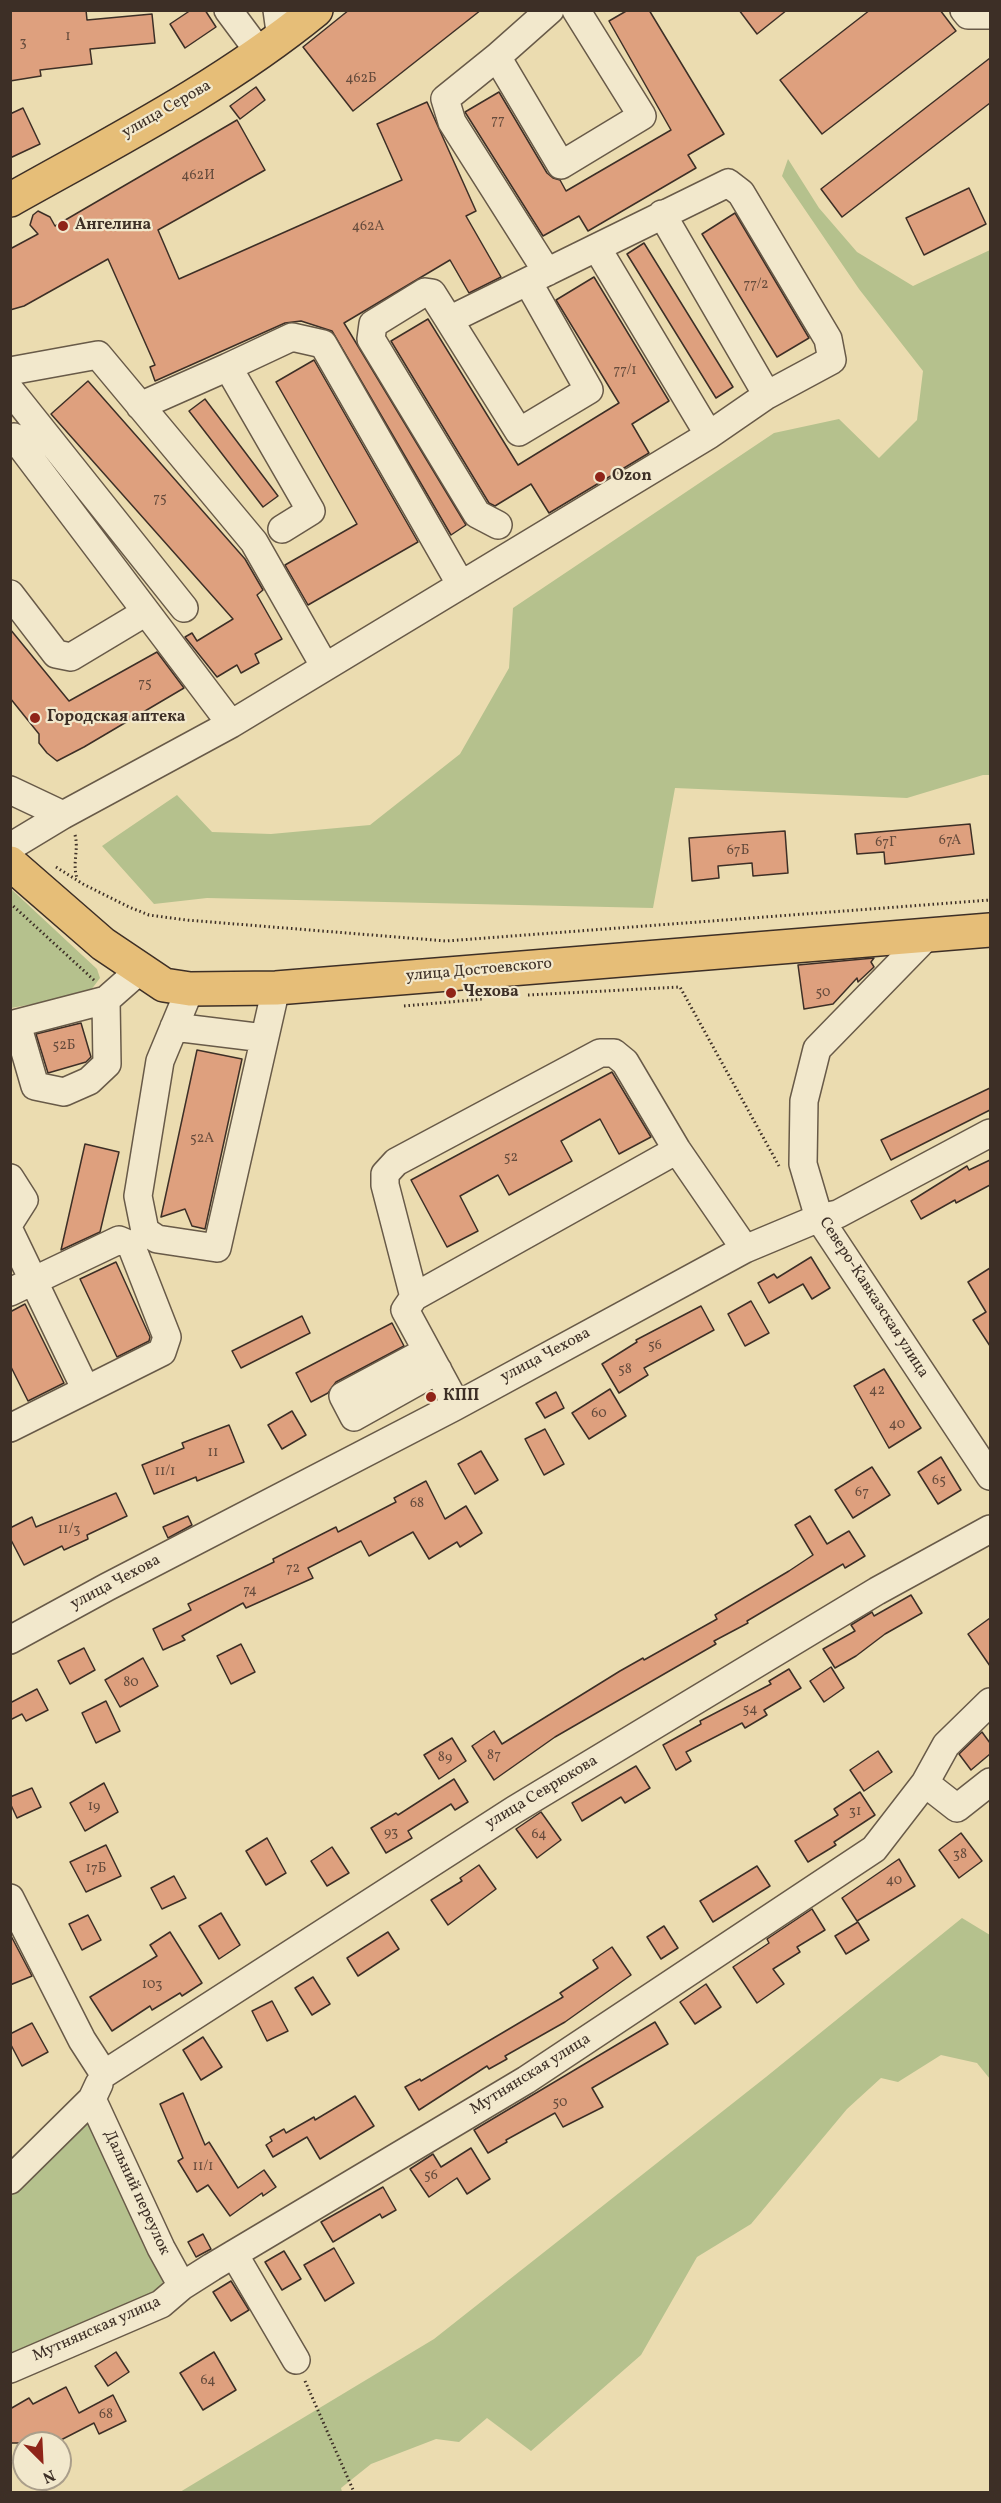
<!DOCTYPE html>
<html>
<head>
<meta charset="utf-8">
<style>
  body { margin:0 }
  #map { position:relative; width:1001px; height:2503px; overflow:hidden; background:#ebdcb0; font-family:Vollkorn,serif }
  canvas { display:block }
  .frame { position:absolute; inset:0; border:12px solid #3d2f26; pointer-events:none }
  .north { position:absolute; left:12px; top:2431px; width:60px; height:60px; box-sizing:border-box; background:#f2e8cc; border:2px solid #aa9e8a; border-radius:50%; rotate:156deg; font-size:16px; font-weight:700; line-height:24px; text-align:center; color:#3d2f26 }
  .north::after { content:''; display:block; margin:auto; width:21px; height:27px; background:#8f2418; clip-path:polygon(50% 0,100% 100%,50% 72%,0 100%) }
</style>
</head>
<body>
<div id="map">
<canvas width="1001" height="2503"></canvas>
<div class="frame"></div>
<div class="north">N</div>
</div>
<script>
const g = document.querySelector('canvas').getContext('2d');
g.lineJoin = 'round';
function fill(path, color) {
  g.fillStyle = color;
  g.fill(path, 'evenodd');
}
function strokePath(path, color, width, dash) {
  g.strokeStyle = color;
  g.lineWidth = width;
  g.lineCap = dash ? 'butt' : 'round';
  g.setLineDash(dash || []);
  g.stroke(path);
}
function write(font, color, halo, rows, align = 'center') {
  g.font = font + ' Vollkorn,serif';
  g.lineWidth = 4.5;
  g.setLineDash([]);
  g.textBaseline = 'middle';
  g.strokeStyle = halo;
  g.fillStyle = color;
  for (const [text, x, y, turn = 0] of rows) {
    g.save();
    g.translate(x, y);
    g.rotate((+turn || 0) * Math.PI / 180);
    g.textAlign = isNaN(turn) ? turn : align;
    if (halo) g.strokeText(text, 0, 0);
    g.fillText(text, 0, 0);
    g.restore();
  }
}
fill(new Path2D(`
  M788,159L819,208L857,252L913,286L990,250V775H983L907,798L675,788L653,908L207,898L154,904L102,846L177,795L212,832L271,834L370,825L460,754L509,668L513,608L774,433L839,419L879,458L917,420L923,371L859,289L782,176Z
  M10,888L97,969L100,978L88,994L11,1008Z
  M962,1918L990,1935V2079L977,2063L941,2055L898,2082L881,2078L847,2109L751,2224L697,2257L641,2355L531,2451L487,2418L459,2442L436,2439L371,2464L341,2488L342,2492H180L434,2339L766,2077Z
  M92,2116L161,2265L163,2282L156,2293L11,2359V2189Z`), '#b5c18d');
const building = new Path2D(`
  M10,10H86L87,20L152,14L155,43L90,49L92,64L40,70L41,76L10,81Z
  M191,10H205L216,27L185,48L170,24Z
  M349,10H481L353,111L303,47Z
  M628,10H649L724,134L688,155L696,168L588,231L579,216L543,236L465,112L499,92L547,173L553,178L560,180L566,191L671,130L609,21Z
  M739,10H787L757,34Z
  M870,10H940L956,31L822,134L780,80Z
  M990,58V103L842,217L821,189Z
  M256,87L265,100L240,119L230,106Z
  M427,102L476,211L466,216L501,277L469,293L450,260L344,323L466,525L451,535L332,331L301,321L285,323L155,381L150,367L155,365L108,259L24,306L10,310V249L38,234L30,225L33,215L38,211L50,217L55,226L237,120L265,170L158,230L179,279L402,180L377,124Z
  M23,108L40,144L10,158V114Z
  M969,188L986,224L924,255L906,218Z
  M735,213L809,338L777,357L702,234Z
  M644,243L733,387L716,398L627,254Z
  M594,277L669,401L632,424L649,453L549,513L531,484L495,506L489,503L391,341L428,319L518,465L619,403L556,300Z
  M314,360L418,542L308,605L285,565L357,524L276,382Z
  M88,381L245,559L263,590L257,595L282,639L255,654L259,663L241,673L237,665L217,677L185,637L192,633L197,641L233,619L51,414Z
  M205,399L278,496L263,507L189,411Z
  M10,629L69,701L157,652L184,688L84,747L57,761L47,753L39,743V734L10,698Z
  M970,824L974,854L885,864L884,852L857,854L855,834Z
  M785,831L788,873L753,876L752,863L718,866L719,878L692,881L689,838Z
  M874,958L871,962L874,967L858,982L857,978L833,1004L804,1009L798,965Z
  M81,1023L91,1057L86,1062L48,1073L36,1034Z
  M197,1050L242,1059L205,1229L192,1226L185,1209L161,1217Z
  M612,1072L651,1137L619,1154L600,1119L561,1141L572,1161L509,1195L498,1175L460,1196L478,1231L447,1247L411,1180Z
  M990,1088V1110L891,1160L881,1140Z
  M85,1144L119,1152L100,1232L61,1250Z
  M990,1160V1185L956,1203L955,1200L921,1219L911,1201L967,1166L969,1170Z
  M811,1257L830,1288L812,1299L803,1284L769,1303L758,1283L774,1274L777,1278Z
  M116,1262L150,1337L149,1341L117,1357L80,1279Z
  M990,1268V1346L973,1320L986,1312L968,1282Z
  M751,1301L769,1333L745,1346L728,1314Z
  M25,1304L64,1383L28,1401L10,1365V1312Z
  M701,1306L714,1330L644,1368L648,1375L619,1393L602,1364L637,1342L636,1340Z
  M302,1316L310,1333L241,1368L232,1351Z
  M392,1323L404,1346L336,1382L328,1393L311,1402L296,1373Z
  M884,1369L921,1428L889,1448L854,1386Z
  M610,1389L626,1416L589,1439L572,1413Z
  M556,1392L564,1408L545,1418L536,1403Z
  M292,1411L306,1435L282,1449L268,1425Z
  M229,1425L244,1462L197,1481L196,1477L154,1494L142,1465L184,1448L182,1443Z
  M545,1429L564,1464L544,1475L525,1439Z
  M481,1451L498,1480L475,1494L458,1464Z
  M941,1457L961,1490L938,1504L918,1472Z
  M872,1467L890,1495L853,1518L835,1490Z
  M426,1481L445,1519L466,1506L482,1533L460,1547L457,1542L429,1559L413,1532L369,1556L361,1541L308,1568L313,1578L246,1608L243,1603L182,1636L185,1640L163,1650L153,1629L191,1610L188,1604L274,1562L273,1559L336,1527L338,1532L396,1502L394,1498Z
  M116,1493L127,1516L87,1535L88,1539L64,1550L62,1546L24,1565L10,1538V1528L32,1517L36,1527Z
  M188,1516L192,1525L168,1538L163,1527Z
  M810,1516L827,1544L849,1531L865,1556L845,1568L843,1564L747,1621L748,1623L714,1641L716,1644L555,1737L494,1780L472,1746L494,1731L502,1744L620,1671L643,1658L644,1660L717,1619L715,1615L789,1571L813,1555L795,1525Z
  M911,1595L922,1613L885,1634L856,1656L835,1668L823,1649L855,1631L851,1625L872,1612L874,1616Z
  M990,1618V1666L968,1634Z
  M241,1644L255,1672L231,1684L217,1656Z
  M84,1648L95,1670L70,1684L58,1661Z
  M143,1658L158,1686L120,1707L105,1680Z
  M831,1667L844,1688L824,1702L810,1681Z
  M789,1669L801,1688L764,1710L767,1715L745,1728L742,1723L686,1752L691,1761L676,1770L663,1745L701,1724L700,1721L771,1684L769,1681Z
  M37,1689L48,1710L26,1721L22,1714L10,1720V1703Z
  M106,1701L120,1731L96,1743L82,1713Z
  M982,1732L990,1743V1754L971,1770L959,1754Z
  M452,1738L466,1761L439,1779L424,1755Z
  M878,1751L892,1772L864,1791L850,1770Z
  M636,1766L650,1788L625,1803L621,1797L582,1821L572,1803Z
  M454,1779L468,1802L455,1810L451,1804L408,1831L412,1838L386,1853L371,1828L396,1813L398,1815Z
  M104,1783L118,1812L85,1831L70,1803Z
  M32,1788L41,1807L17,1818L10,1803V1797Z
  M860,1792L875,1815L834,1842L836,1845L808,1862L795,1841L838,1815L834,1809Z
  M541,1812L561,1840L537,1858L516,1829Z
  M961,1833L982,1861L959,1878L939,1850Z
  M267,1838L286,1873L266,1885L246,1851Z
  M106,1845L121,1876L86,1892L70,1862Z
  M332,1847L349,1873L327,1886L311,1861Z
  M899,1859L915,1886L857,1921L842,1898Z
  M479,1865L496,1889L448,1925L431,1900L462,1881L460,1878Z
  M757,1866L770,1886L713,1922L700,1901Z
  M174,1876L186,1898L162,1909L151,1888Z
  M812,1909L825,1930L797,1947L800,1952L773,1969L784,1984L757,2003L733,1967L769,1943L767,1939Z
  M221,1913L240,1945L219,1959L199,1926Z
  M88,1915L101,1940L82,1950L69,1924Z
  M858,1922L869,1940L846,1954L835,1936Z
  M664,1926L678,1948L661,1959L647,1937Z
  M170,1932L202,1983L182,1996L180,1993L152,2010L150,2006L112,2031L90,1997L157,1956L150,1945Z
  M388,1932L399,1949L358,1976L347,1958Z
  M10,1934L32,1976L10,1985Z
  M612,1947L631,1975L565,2022L505,2056L507,2059L489,2069L487,2066L419,2110L405,2087L420,2079L421,2081L563,1997L560,1993L598,1968L593,1960Z
  M313,1977L330,2004L312,2015L295,1988Z
  M706,1984L721,2007L695,2024L680,2002Z
  M272,2001L288,2031L267,2041L252,2011Z
  M655,2022L668,2044L592,2088L603,2107L563,2127L555,2113L506,2140L507,2142L488,2153L474,2130Z
  M32,2023L48,2052L22,2066L10,2043V2034Z
  M203,2037L222,2067L201,2080L183,2050Z
  M183,2093L205,2145L209,2142L238,2188L264,2170L276,2187L263,2196L262,2193L230,2216L208,2185L197,2192L178,2161L183,2158L160,2104Z
  M355,2096L374,2126L320,2159L307,2137L273,2157L266,2145L272,2141L270,2137L284,2129L286,2133L314,2117L315,2120Z
  M471,2148L490,2179L467,2194L457,2178L429,2197L410,2169L433,2154L441,2167Z
  M383,2187L396,2210L382,2218L380,2214L333,2242L321,2222Z
  M203,2234L211,2249L196,2257L188,2242Z
  M334,2248L354,2283L325,2301L304,2265Z
  M284,2251L301,2279L282,2290L265,2262Z
  M231,2281L249,2310L231,2321L213,2292Z
  M116,2352L129,2372L108,2386L95,2366Z
  M214,2352L236,2390L203,2410L180,2373Z
  M66,2387L79,2413L113,2395L126,2421L99,2434L94,2423L55,2443H10V2409L29,2398L33,2404Z`);
fill(building, '#dea07e');
strokePath(building, '#3d2f26', 1.5);
const minor = new Path2D(`
  M228,10L260,53
  M277,10L281,39
  M550,10L497,57L561,165L642,116L576,10
  M964,10L968,15H990
  M497,57L445,99L452,122L547,272
  M662,214L767,395
  M597,248L709,435
  M449,320L432,293L425,292L373,324L371,339L477,514L498,525
  M228,367L292,337L323,344L461,585
  M10,371L98,355L254,542L325,667
  M10,390L184,608
  M140,406L228,367L311,511L282,529
  M10,439L14,437L231,724
  M10,594L56,654L71,657L146,612
  M10,790L63,815
  M10,847L63,815L231,724L709,435L767,395L832,360L828,339L741,193L728,183L449,320L519,432L589,390L528,282
  M929,934L817,1049L804,1101L803,1164L819,1218L990,1476
  M190,989L160,1061L138,1196L145,1231L157,1239L217,1248L276,988
  M17,1024L35,1086L64,1092L89,1081L107,1064L106,1000
  M10,1025L106,1000L140,970
  M174,1027L264,1038
  M10,1178L24,1200L10,1222
  M10,1232L86,1390
  M10,1292L119,1240L131,1245L167,1337L162,1352L10,1428
  M414,1297L385,1185V1174L396,1162L600,1053H614L625,1062L677,1150L745,1249
  M427,1351L343,1396L354,1417L438,1370
  M454,1407L450,1393L405,1310L414,1297L677,1150
  M10,1640L107,1587L454,1407L745,1249L819,1218L838,1214L990,1133
  M925,1783L957,1808L990,1782
  M10,1898L82,2040L104,2074
  M104,2074L514,1810L877,1591L990,1529
  M92,2099L161,2248L182,2286
  M10,2180L92,2099L99,2084
  M234,2254L296,2360
  M10,2369L161,2304L182,2286L212,2267L526,2080L874,1849L925,1783L946,1745L990,1702`);
const major = new Path2D(`
  M10,200C115,141 223,86 316,10
  M10,863L103,944L164,985L190,989L276,988L990,930`);
strokePath(minor, '#685a48', 30);
strokePath(major, '#3d2f26', 36);
strokePath(new Path2D(`
  M75,835C79,850 72,863 77,878
  M56,867L83,884L129,907L149,915L186,920L446,941L990,900
  M10,903L95,981
  M528,995L680,987L779,1166
  M404,1006L483,999
  M305,2381L354,2492`), '#3d2f26', 3, [1.5, 3]);
strokePath(minor, '#f2e8cc', 27);
strokePath(major, '#e6be78', 33);
for (const [x, y, r, color] of [
  [63,226,6,"#8f2418"],
  [600,477,6,"#8f2418"],
  [35,718,6,"#8f2418"],
  [451,993,6,"#8f2418"],
  [431,1397,6,"#8f2418"]
]) {
  const dot = new Path2D();
  dot.arc(x, y, r, 0, 2 * Math.PI);
  g.fillStyle = color;
  g.fill(dot);
  strokePath(dot, '#f2e8cc', 2);
}
write('14px', '#654b3c', null, [
  ["1",68,37],
  ["3",23,43],
  ["462Б",361,79],
  ["77",498,121],
  ["462И",198,176],
  ["462А",368,227],
  ["77/2",756,285],
  ["77/1",625,371],
  ["75",160,499],
  ["75",145,684],
  ["67А",950,841],
  ["67Г",886,843],
  ["67Б",738,851],
  ["50",823,993],
  ["52Б",64,1046],
  ["52А",202,1139],
  ["52",511,1158],
  ["56",655,1346],
  ["58",625,1370],
  ["42",877,1391],
  ["60",599,1414],
  ["40",897,1425],
  ["11",213,1453],
  ["11/1",165,1472],
  ["65",939,1481],
  ["67",862,1493],
  ["68",417,1504],
  ["11/3",69,1530],
  ["72",293,1569],
  ["74",250,1591],
  ["80",131,1683],
  ["54",750,1710],
  ["87",494,1756],
  ["89",445,1758],
  ["19",94,1807],
  ["31",855,1812],
  ["93",391,1833],
  ["64",539,1835],
  ["38",960,1855],
  ["17Б",96,1869],
  ["40",894,1881],
  ["103",152,1985],
  ["50",560,2103],
  ["11/1",203,2167],
  ["56",431,2176],
  ["64",208,2381],
  ["68",106,2415]
]);
write('16px', '#3d2f26', '#f2e8cc', [
  ["улица Серова",167,110,-30],
  ["улица Достоевского",479,971,-5],
  ["Северо-Кавказская улица",873,1298,57],
  ["улица Чехова",546,1356,-28],
  ["улица Чехова",116,1583,-28],
  ["улица Севрюкова",542,1793,-31],
  ["Мутнянская улица",531,2075,-32],
  ["Дальний переулок",136,2193,65],
  ["Мутнянская улица",97,2330,-24]
]);
write('bold 16px', '#3d2f26', '#f2e8cc', [
  ["Ангелина",75,226],
  ["Ozon",612,477],
  ["Городская аптека",47,718],
  ["Чехова",463,993],
  ["КПП",443,1397]
], 'left');
</script>
</body>
</html>
